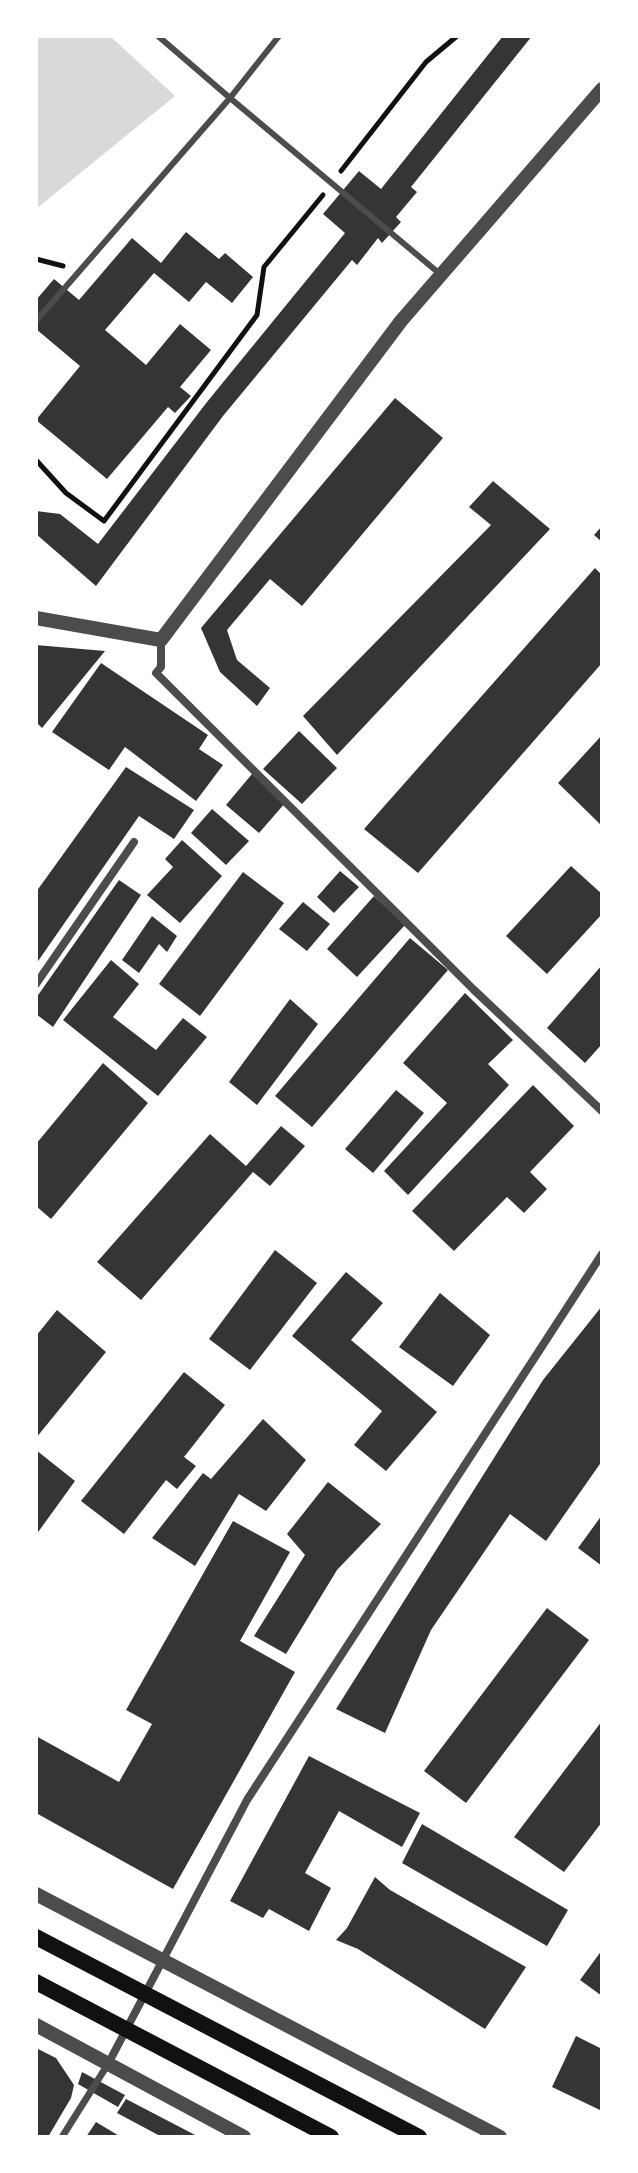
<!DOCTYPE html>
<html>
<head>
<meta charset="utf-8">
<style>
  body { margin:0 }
  #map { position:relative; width:638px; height:2173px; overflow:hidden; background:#fff; font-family:"PT Sans Narrow",sans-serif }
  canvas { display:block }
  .frame { position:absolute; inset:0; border:38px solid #fff; pointer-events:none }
</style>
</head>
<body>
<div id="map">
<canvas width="638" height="2173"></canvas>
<div class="frame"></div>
</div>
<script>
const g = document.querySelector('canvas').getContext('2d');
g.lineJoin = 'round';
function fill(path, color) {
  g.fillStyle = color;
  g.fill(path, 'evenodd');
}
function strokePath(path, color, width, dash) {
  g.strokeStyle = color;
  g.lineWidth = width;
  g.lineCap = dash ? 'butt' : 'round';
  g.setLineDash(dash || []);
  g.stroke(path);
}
fill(new Path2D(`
  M36,36H110L175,96L36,209Z`), '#d9d9d9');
fill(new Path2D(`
  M503,36H532L411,187L417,192L396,217L401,222L382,243L378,238L357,265L352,260L223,416L96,586L36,534V511L60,514L98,544L207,402L345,233L323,214L359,171L381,189Z
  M186,232L219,259L225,253L253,277L232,303L206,282L189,302L154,273L105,330L146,365L180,324L211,350L180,387L191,396L175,413L168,407L107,479L36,420L80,366L36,329V300L54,279L79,300L132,238L161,263Z
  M395,398L443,438L302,606L270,579L227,630L237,660L270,688L257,706L220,672L201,628Z
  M493,481L550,529L337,755L303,716L491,525L469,507Z
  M602,526V542L594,535Z
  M595,568L602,575V663L418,873L364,829Z
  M36,645L105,651L42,728L36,722Z
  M101,663L208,735L199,749L223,765L196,801L125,747L109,770L52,732Z
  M299,731L337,768L302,804L263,769Z
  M602,735V826L558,783Z
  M126,767L194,810L174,839L139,816L36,964V892Z
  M252,774L286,802L259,833L226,805Z
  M212,809L249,841L226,865L191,833Z
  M182,840L222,876L180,923L147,895L173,867L165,859Z
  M571,866L602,894V914L547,974L506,936Z
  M340,871L359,887L334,913L317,897Z
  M243,872L284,903L200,1016L159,984Z
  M119,880L141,895L53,1027L36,1014V998Z
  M374,896L405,925L357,977L327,949Z
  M303,902L330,924L307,951L279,929Z
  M152,916L177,936L167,952L159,944L139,973L122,960Z
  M410,938L448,970L312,1127L275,1096Z
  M111,960L139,984L113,1017L156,1050L183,1018L207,1037L158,1096L63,1020Z
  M602,965V1044L585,1063L547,1028Z
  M465,993L513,1040L488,1064L509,1085L408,1195L384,1171L447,1103L403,1063Z
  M290,999L318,1024L257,1105L229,1082Z
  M103,1063L148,1103L51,1219L36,1206V1144Z
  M533,1085L574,1126L530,1172L547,1189L524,1213L507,1197L454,1251L412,1211Z
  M396,1090L424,1113L373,1173L345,1149Z
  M281,1126L305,1146L270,1186L253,1172L141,1300L97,1262L210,1134L246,1166Z
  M275,1250L317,1283L250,1370L209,1339Z
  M346,1272L383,1303L351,1340L437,1412L386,1471L354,1445L382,1411L292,1336Z
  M440,1293L490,1335L453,1386L399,1347Z
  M602,1306V1461L546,1541L510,1514L431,1630L385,1733L336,1709L543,1380Z
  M57,1310L106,1352L36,1438V1336Z
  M184,1372L225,1405L184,1457L196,1466L177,1489L166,1480L124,1534L81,1501Z
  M263,1419L306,1460L266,1511L239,1494L195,1566L152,1538L203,1473L211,1479Z
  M36,1450L75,1481L36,1535Z
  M328,1482L381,1524L337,1570L286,1654L254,1636L305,1555L287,1534Z
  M602,1515V1566L578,1548Z
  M233,1521L290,1552L240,1641L295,1672L173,1889L36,1813V1736L119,1782L152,1724L126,1710Z
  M547,1608L589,1640L466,1803L424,1771Z
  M602,1721V1822L564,1872L514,1837Z
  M309,1756L420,1813L402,1847L339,1811L305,1873L331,1888L309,1931L269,1909L263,1918L230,1901Z
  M422,1824L568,1910L547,1946L402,1863Z
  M375,1877L390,1890L526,1967L485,2029L358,1949L336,1940L347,1928Z
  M602,1950V1996L580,1980Z
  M576,2036L602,2049V2111L552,2087Z
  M36,2048L56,2058L74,2085L71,2098L48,2137H36Z
  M82,2072L125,2095L118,2107L78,2084Z
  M126,2099L199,2137H162L117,2113Z
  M96,2122L121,2137H86Z`), '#353535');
strokePath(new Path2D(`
  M341,171L426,62L457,36
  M36,259L63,266
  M36,460L66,493L104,521L257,315L264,267L323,195`), '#111', 5);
strokePath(new Path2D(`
  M279,36L230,98L440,274
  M36,321L230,98L158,36`), '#4c4c4c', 6);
strokePath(new Path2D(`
  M62,2137L108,2064`), '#4c4c4c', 7);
strokePath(new Path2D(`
  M161,640V667L156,673L473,989L602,1111
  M36,984L134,842
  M108,2064L247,1800L602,1254`), '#4c4c4c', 8);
strokePath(new Path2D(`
  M36,618L161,640L401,321L602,89
  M36,1894L500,2137
  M36,2025L244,2137`), '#4c4c4c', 14);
strokePath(new Path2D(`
  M36,1937L419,2137
  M36,1982L331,2137`), '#111', 16);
</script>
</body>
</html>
